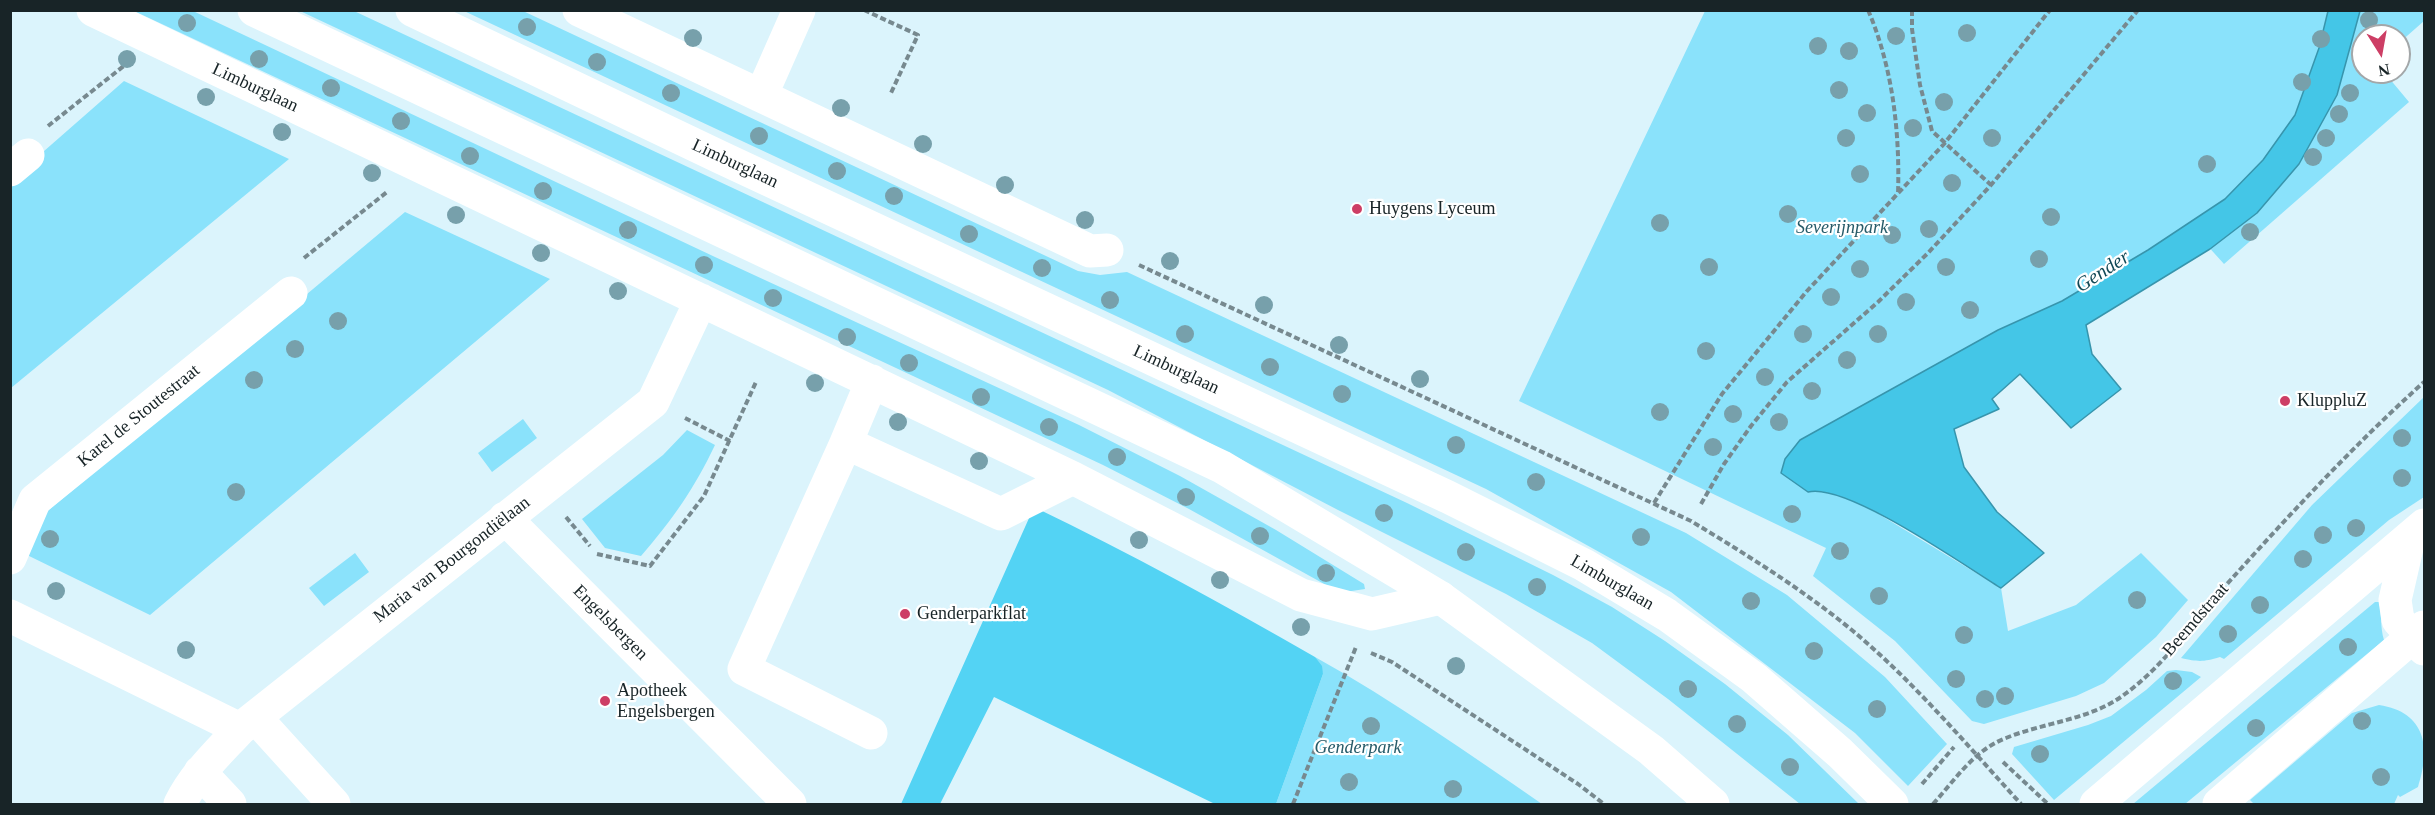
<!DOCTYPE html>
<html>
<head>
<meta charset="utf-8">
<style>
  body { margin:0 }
  #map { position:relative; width:2435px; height:815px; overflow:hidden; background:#dbf4fc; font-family:"Times New Roman",serif }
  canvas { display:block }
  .frame { position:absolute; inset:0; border:12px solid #182427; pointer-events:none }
  .north { position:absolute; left:2351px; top:24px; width:60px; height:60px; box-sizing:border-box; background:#fff; border:2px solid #a3a7a9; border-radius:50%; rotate:169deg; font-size:16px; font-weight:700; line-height:24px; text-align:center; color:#182427 }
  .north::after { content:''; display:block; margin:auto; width:21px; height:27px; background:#cd3e65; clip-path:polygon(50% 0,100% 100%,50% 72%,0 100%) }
</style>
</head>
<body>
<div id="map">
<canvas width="2435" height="815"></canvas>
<div class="frame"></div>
<div class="north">N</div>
</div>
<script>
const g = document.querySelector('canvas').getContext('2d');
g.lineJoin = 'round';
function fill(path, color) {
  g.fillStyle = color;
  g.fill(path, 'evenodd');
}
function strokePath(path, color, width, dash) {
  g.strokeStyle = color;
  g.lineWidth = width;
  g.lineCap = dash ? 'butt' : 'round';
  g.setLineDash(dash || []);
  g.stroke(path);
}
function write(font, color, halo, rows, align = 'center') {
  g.font = font + ' "Times New Roman",serif';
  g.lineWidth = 4.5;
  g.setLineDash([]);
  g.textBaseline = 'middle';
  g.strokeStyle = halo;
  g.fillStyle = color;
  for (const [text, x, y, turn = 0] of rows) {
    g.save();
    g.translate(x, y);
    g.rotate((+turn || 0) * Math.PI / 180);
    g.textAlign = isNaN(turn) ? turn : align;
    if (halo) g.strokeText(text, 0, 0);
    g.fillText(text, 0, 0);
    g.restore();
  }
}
fill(new Path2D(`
  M134,11H193L715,257L1079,425L1180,476L1276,530L1364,584L1365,589L1345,592L1335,590L1189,509L1103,465Z
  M300,11H354L1407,503L1553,575L1612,607L1665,641L1725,684L1788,735L1859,804H1800L1668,699L1592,643L1506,594L1338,510L1108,390Z
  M464,11H523L1078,271L1100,275L1127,272L1686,533L1787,595L1885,677L1947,744L1908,786L1855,733L1671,592L1486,489Z
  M1705,11H2424V21L2399,43V36H2363V72H2384L2409,102L2224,264L2205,243L1996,382L1867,507L2001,588L2008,631L2076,605L2141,553L2188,600L2156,637L2104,683L2076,696L1984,724L1972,721L1895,641L1813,576L1826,548L1519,401Z
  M124,81L289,159L11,388V180Z
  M405,212L550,279L150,615L27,555L43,515Z
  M2424,397V497L2389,520L2224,659L2220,657C2203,662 2199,662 2181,658L2312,505Z
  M523,419L537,438L492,472L478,453Z
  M687,430L715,445C694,489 673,519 641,556L605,548L582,519L663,455Z
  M355,553L369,572L324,606L309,588Z
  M2375,602H2379C2382,614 2380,627 2384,640L2185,804H2133Z
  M1315,657C1394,701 1468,753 1542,804H1276L1323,674Z
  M2176,670L2192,672L2201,677L2054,800L2012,754L2014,747L2088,725L2111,716L2146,690L2167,671Z
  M2379,705C2426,712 2431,748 2418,787L2400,797L2398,795L2394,804H2254L2250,800L2352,713Z`), '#8ae2fb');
fill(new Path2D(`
  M1034,507C1130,553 1223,604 1315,657L1322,666L1323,674L1276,804H1215L994,697L940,804H901Z`), '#53d3f4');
const water = new Path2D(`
  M2328,11H2360L2337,95L2299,164L2257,213L2210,249L2086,325L2092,354L2121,389L2071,428L2020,374L1992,399L1999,409L1954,429L1964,467L1997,512L2044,553L2001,588C1965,566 1846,482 1808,492L1781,473L1785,459L1800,440L1998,330L2062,301L2148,250L2225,199L2263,160L2295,115L2319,48Z`);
fill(water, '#44c6e7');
strokePath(water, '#3795ad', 1.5);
strokePath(new Path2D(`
  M864,10L918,35L890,95
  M1868,10C1893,68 1900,133 1898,195
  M1912,10V29L1920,85L1932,131L1991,185
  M48,126L125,65
  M304,258L387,192
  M1139,265L1691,521C1747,555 1802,589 1853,631C1915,683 1967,745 2021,804
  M685,418L730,441
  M1654,503L1722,394L1807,291L1944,144L2050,10
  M1701,504L1724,464L1751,426L1787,382L1878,302L1928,253L1991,185L2138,10
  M566,517L590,546
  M597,554L650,566L704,496L756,382
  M1371,653L1392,662L1578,784L1604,804
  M2003,762L2048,804
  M1922,784L1954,747
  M1293,804L1356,647
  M1933,804C1955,780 1974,750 2006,738C2045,722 2091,720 2125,694C2166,664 2194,621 2227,584C2290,514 2355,444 2424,382`), '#77898f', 4, [6, 3]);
strokePath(new Path2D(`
  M93,10L1073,478L1301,595L1372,614L1441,598
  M579,10L1090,251L1107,250
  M761,96L799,10
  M10,170L28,155
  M872,381L846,443L1001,514L1073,478
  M846,443L744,669L871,733
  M505,518L790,804
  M2409,539L2395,600L2398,620L2424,649
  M10,558L35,500L291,293
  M10,616L240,729
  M255,717L334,804
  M200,772L230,804
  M180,804C194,775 218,753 240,729L653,402L701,300`), '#fff', 33);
strokePath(new Path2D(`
  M254,10L1222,467L1441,598L1651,750L1713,804
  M412,10L722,158L1448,497L1584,565L1667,615L1754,678L1840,753L1892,804
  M2096,804L2424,525
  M2219,804L2424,627`), '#fff', 33);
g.fillStyle = '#77a0ab';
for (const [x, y] of [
  [2369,20],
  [187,23],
  [527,27],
  [1967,33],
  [1896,36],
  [693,38],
  [2321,39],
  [1818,46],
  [1849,51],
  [127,59],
  [259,59],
  [597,62],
  [2302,82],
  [331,88],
  [1839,90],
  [671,93],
  [2350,93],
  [206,97],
  [1944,102],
  [841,108],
  [1867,113],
  [2339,114],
  [401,121],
  [1913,128],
  [282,132],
  [759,136],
  [1846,138],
  [1992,138],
  [2326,138],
  [923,144],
  [470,156],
  [2313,157],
  [2207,164],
  [837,171],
  [372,173],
  [1860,174],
  [1952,183],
  [1005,185],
  [543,191],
  [894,196],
  [1788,214],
  [456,215],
  [2051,217],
  [1085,220],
  [1660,223],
  [1929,229],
  [628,230],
  [2250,232],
  [969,234],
  [1892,235],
  [541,253],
  [2039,259],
  [1170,261],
  [704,265],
  [1709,267],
  [1946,267],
  [1042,268],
  [1860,269],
  [618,291],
  [1831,297],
  [773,298],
  [1110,300],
  [1906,302],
  [1264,305],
  [1970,310],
  [338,321],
  [1185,334],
  [1803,334],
  [1878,334],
  [847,337],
  [1339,345],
  [295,349],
  [1706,351],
  [1847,360],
  [909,363],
  [1270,367],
  [1765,377],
  [1420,379],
  [254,380],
  [815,383],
  [1812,391],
  [1342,394],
  [981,397],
  [1660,412],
  [1733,414],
  [898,422],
  [1779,422],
  [1049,427],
  [2402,438],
  [1456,445],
  [1713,447],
  [1117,457],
  [979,461],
  [2402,478],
  [1536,482],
  [236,492],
  [1186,497],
  [1384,513],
  [1792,514],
  [2356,528],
  [2323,535],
  [1260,536],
  [1641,537],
  [50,539],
  [1139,540],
  [1840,551],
  [1466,552],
  [2303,559],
  [1326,573],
  [1220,580],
  [1537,587],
  [56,591],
  [1879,596],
  [2137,600],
  [1751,601],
  [2260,605],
  [1301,627],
  [2228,634],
  [1964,635],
  [2348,647],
  [186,650],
  [1814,651],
  [1456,666],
  [1956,679],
  [2173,681],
  [1688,689],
  [2005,696],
  [1985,699],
  [1877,709],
  [2362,721],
  [1737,724],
  [1371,726],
  [2256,728],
  [2040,754],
  [1790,767],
  [2381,777],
  [1349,782],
  [1453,789]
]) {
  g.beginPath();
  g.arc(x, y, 9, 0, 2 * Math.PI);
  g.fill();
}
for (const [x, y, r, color] of [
  [1357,209,6,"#cd3e65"],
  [2285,401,6,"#cd3e65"],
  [905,614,6,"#cd3e65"],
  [605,701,6,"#cd3e65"]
]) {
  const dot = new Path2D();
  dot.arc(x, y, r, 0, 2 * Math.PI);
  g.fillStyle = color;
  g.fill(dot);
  strokePath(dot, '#fff', 2);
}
write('18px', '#182427', '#fff', [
  ["Limburglaan",255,88,25],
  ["Limburglaan",735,164,25],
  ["Limburglaan",1176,370,25],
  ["Karel de Stoutestraat",139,416,-39],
  ["Maria van Bourgondiëlaan",452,560,-38],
  ["Limburglaan",1612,583,30],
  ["Beemdstraat",2196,620,-49],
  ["Engelsbergen",610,623,45]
]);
write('18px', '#182427', '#fff', [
  ["Huygens Lyceum",1369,209],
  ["KluppluZ",2297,401],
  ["Genderparkflat",917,614],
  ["Apotheek",617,691],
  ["Engelsbergen",617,712]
], 'left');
write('italic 18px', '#265b69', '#fff', [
  ["Severijnpark",1842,228],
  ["Genderpark",1358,748]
]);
write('italic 20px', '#124957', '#fff', [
  ["Gender",2103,272,-33]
]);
</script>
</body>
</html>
